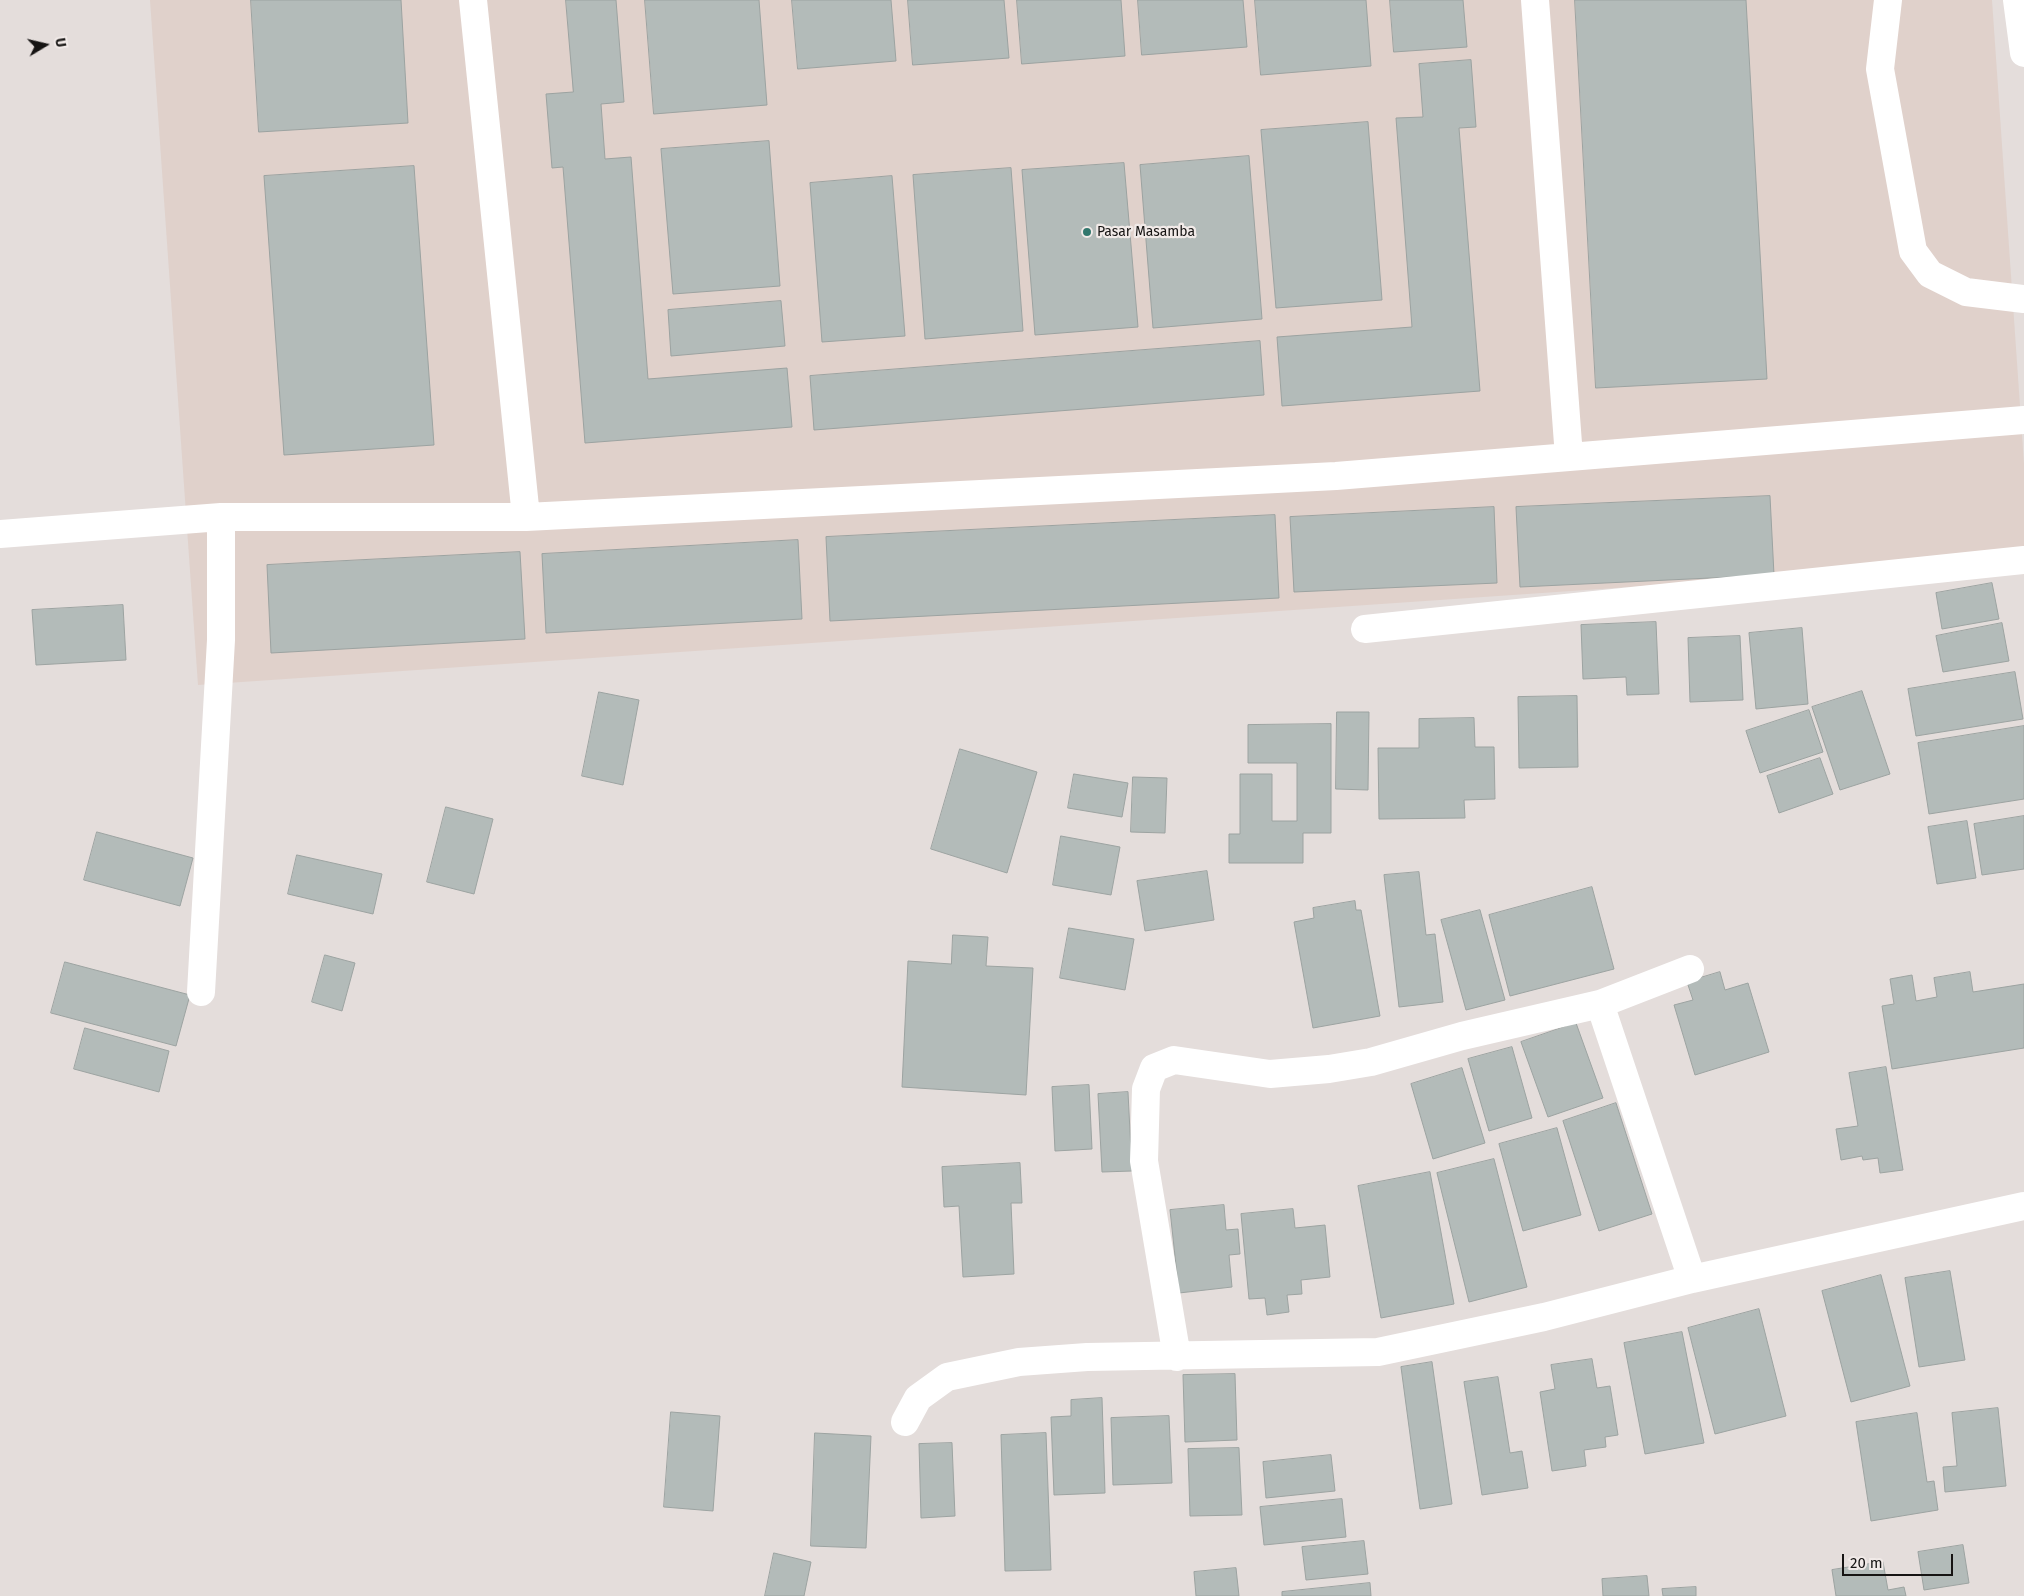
<!DOCTYPE html>
<html>
<head>
<meta charset="utf-8">
<style>
  body { margin:0 }
  #map { position:relative; width:2024px; height:1596px; overflow:hidden; background:#e4dddb; font-family:"Fira Sans",sans-serif }
  canvas { display:block }
  .north { position:absolute; left:20px; top:20px; width:50px; height:50px; -webkit-text-stroke:4px #f1eae8; paint-order:stroke; rotate:81deg; font-size:14px; font-weight:700; line-height:20px; text-align:center; color:#161413 }
  .north::after { content:''; display:block; margin:auto; width:18px; height:22px; background:#161413; clip-path:polygon(50% 0,100% 100%,50% 72%,0 100%) }
  .scale { position:absolute; left:1842px; top:1554px; width:111px; height:22px; box-sizing:border-box; border:2px solid #161413; border-top:0; padding-left:6px; font-size:15px; line-height:18px; white-space:nowrap; color:#161413; -webkit-text-stroke:4px #f1eae8; paint-order:stroke }
</style>
</head>
<body>
<div id="map">
<canvas width="2024" height="1596"></canvas>
<div class="north">U</div>
<div class="scale">20 m</div>
</div>
<script>
const g = document.querySelector('canvas').getContext('2d');
g.lineJoin = 'round';
function fill(path, color) {
  g.fillStyle = color;
  g.fill(path, 'evenodd');
}
function strokePath(path, color, width, dash) {
  g.strokeStyle = color;
  g.lineWidth = width;
  g.lineCap = dash ? 'butt' : 'round';
  g.setLineDash(dash || []);
  g.stroke(path);
}
function write(font, color, halo, rows, align = 'center') {
  g.font = font + ' "Fira Sans",sans-serif';
  g.lineWidth = 4.5;
  g.setLineDash([]);
  g.textBaseline = 'middle';
  g.strokeStyle = halo;
  g.fillStyle = color;
  for (const [text, x, y, turn = 0] of rows) {
    g.save();
    g.translate(x, y);
    g.rotate((+turn || 0) * Math.PI / 180);
    g.textAlign = isNaN(turn) ? turn : align;
    if (halo) g.strokeText(text, 0, 0);
    g.fillText(text, 0, 0);
    g.restore();
  }
}
fill(new Path2D(`
  M150,0H1992L2024,464V560L198,685Z`), '#e0d1cb');
const building = new Path2D(`
  M251,0H401L408,123L259,132Z
  M566,0H616L624,102L601,104L605,159L631,157L648,379L787,368L792,427L585,443L563,167L552,168L546,94L573,92Z
  M645,0H759L767,105L654,114Z
  M792,0H891L896,61L798,69Z
  M908,0H1004L1009,58L913,65Z
  M1017,0H1121L1125,56L1022,64Z
  M1138,0H1243L1247,47L1142,55Z
  M1255,0H1366L1371,66L1261,75Z
  M1390,0H1463L1467,47L1394,52Z
  M1575,0H1746L1767,379L1596,388Z
  M1471,60L1476,127L1459,128L1480,391L1282,406L1277,337L1412,327L1396,118L1423,117L1419,64Z
  M1368,122L1382,300L1276,308L1261,130Z
  M769,141L780,286L673,294L661,149Z
  M1249,156L1262,319L1153,328L1140,165Z
  M1124,163L1138,327L1035,335L1022,170Z
  M414,166L434,445L284,455L264,176Z
  M1011,168L1023,331L925,339L913,175Z
  M892,176L905,336L822,342L810,183Z
  M781,301L785,346L671,356L668,310Z
  M1260,341L1264,395L814,430L810,376Z
  M1770,496L1774,575L1520,587L1516,507Z
  M1494,507L1497,583L1294,592L1290,517Z
  M1275,515L1279,598L830,621L826,537Z
  M798,540L802,619L546,633L542,554Z
  M520,552L525,639L271,653L267,565Z
  M1992,583L1999,619L1942,629L1936,593Z
  M123,605L126,660L36,665L32,610Z
  M1656,622L1659,694L1627,695L1626,677L1583,679L1581,625Z
  M2002,623L2009,661L1943,672L1936,636Z
  M1802,628L1808,704L1756,709L1749,633Z
  M1740,636L1743,700L1690,702L1688,638Z
  M2015,672L2023,719L1916,736L1908,689Z
  M1862,691L1890,774L1840,790L1812,707Z
  M599,692L639,700L623,785L582,776Z
  M1577,696L1578,767L1519,768L1518,697Z
  M1809,710L1823,752L1760,773L1746,731Z
  M1337,712H1369L1368,790L1336,789Z
  M1474,718L1475,747H1494L1495,799L1464,800L1465,818L1379,819L1378,748H1419V719Z
  M1331,724V833H1303V863H1229V834H1240V774H1272V821H1297V763H1248V725Z
  M2024,726V799L1929,814L1918,743Z
  M960,749L1037,772L1007,873L931,849Z
  M1820,758L1833,794L1779,813L1767,776Z
  M1074,774L1128,783L1122,817L1068,808Z
  M1133,777L1167,778L1165,833L1131,832Z
  M446,807L493,819L474,894L427,882Z
  M2024,816V869L1982,875L1974,824Z
  M1967,821L1976,878L1937,884L1928,827Z
  M97,832L193,858L180,906L84,880Z
  M1061,836L1120,847L1111,895L1053,885Z
  M297,855L382,874L373,914L288,894Z
  M1207,871L1214,920L1145,931L1137,881Z
  M1419,872L1426,935L1435,934L1443,1002L1399,1007L1384,875Z
  M1592,887L1614,969L1510,996L1489,915Z
  M1355,901L1356,910H1361L1380,1016L1313,1028L1294,922L1314,918L1313,908Z
  M1480,910L1505,1000L1466,1010L1441,920Z
  M1069,928L1134,939L1125,990L1060,978Z
  M953,935L988,937L986,966L1033,968L1026,1095L902,1087L908,961L951,964Z
  M325,955L355,963L342,1011L312,1002Z
  M65,962L190,995L176,1046L51,1013Z
  M1720,972L1725,990L1748,983L1769,1052L1695,1075L1674,1005L1693,1000L1687,982Z
  M1970,972L1973,992L2024,984V1048L1892,1069L1882,1006L1894,1004L1890,979L1912,975L1916,1001L1937,997L1934,978Z
  M1576,1023L1603,1098L1548,1117L1521,1042Z
  M85,1028L169,1051L159,1092L74,1069Z
  M1512,1047L1532,1118L1489,1131L1468,1059Z
  M1886,1067L1903,1170L1880,1173L1878,1158L1863,1160L1862,1156L1841,1160L1836,1129L1858,1126L1849,1073Z
  M1462,1068L1485,1143L1433,1159L1411,1084Z
  M1089,1085L1092,1149L1055,1151L1052,1087Z
  M1128,1092L1132,1171L1102,1172L1098,1094Z
  M1616,1103L1652,1214L1599,1231L1563,1121Z
  M1557,1128L1581,1215L1523,1231L1499,1144Z
  M1494,1159L1527,1287L1469,1302L1437,1173Z
  M1020,1163L1022,1203H1011L1014,1274L963,1277L959,1206L944,1207L942,1167Z
  M1430,1172L1454,1304L1381,1318L1358,1186Z
  M1224,1205L1226,1230L1238,1229L1240,1254L1229,1255L1232,1287L1179,1293L1170,1210Z
  M1293,1209L1295,1228L1325,1225L1330,1277L1301,1280L1302,1294L1287,1295L1289,1312L1267,1315L1265,1298L1249,1299L1241,1214Z
  M1950,1271L1965,1360L1919,1367L1905,1278Z
  M1881,1275L1910,1386L1851,1402L1822,1291Z
  M1759,1309L1786,1416L1715,1434L1688,1328Z
  M1682,1332L1704,1443L1645,1454L1624,1343Z
  M1592,1359L1597,1388L1610,1386L1618,1435L1605,1437L1606,1447L1584,1450L1586,1466L1552,1471L1540,1392L1555,1389L1551,1365Z
  M1432,1362L1452,1504L1420,1509L1401,1367Z
  M1235,1374L1237,1440L1185,1442L1183,1375Z
  M1498,1377L1510,1453L1522,1451L1528,1488L1482,1495L1464,1382Z
  M1102,1398L1105,1493L1054,1495L1051,1417L1071,1416V1400Z
  M1998,1408L2006,1486L1945,1492L1943,1467L1957,1466L1952,1413Z
  M671,1412L720,1416L713,1511L664,1507Z
  M1917,1413L1927,1482L1934,1481L1938,1510L1871,1521L1856,1422Z
  M1169,1416L1172,1483L1113,1485L1111,1418Z
  M815,1433L871,1436L866,1548L811,1546Z
  M1046,1433L1051,1570L1005,1571L1001,1435Z
  M952,1443L955,1516L921,1518L919,1444Z
  M1239,1448L1242,1515L1190,1516L1188,1449Z
  M1331,1455L1335,1491L1266,1498L1263,1462Z
  M1342,1499L1346,1537L1264,1545L1260,1507Z
  M1364,1541L1368,1574L1306,1580L1302,1547Z
  M1963,1545L1969,1583L1924,1590L1918,1552Z
  M774,1553L811,1562L804,1596H765Z
  M1883,1562L1888,1590L1904,1587L1906,1596H1836L1832,1570Z
  M1236,1568L1239,1596H1196L1194,1572Z
  M1647,1576L1649,1596H1603L1602,1579Z
  M1370,1583L1371,1596H1282V1592Z
  M1696,1587V1596H1663L1662,1589Z`);
fill(building, '#b3bbb9');
strokePath(building, '#9ca3a1', 1);
strokePath(new Path2D(`
  M473,0L526,517
  M1535,0L1569,457
  M1888,0L1880,69L1913,251L1930,274L1966,292L2024,299
  M0,534L221,517H526L1336,476L2024,420
  M1365,629L2024,560
  M201,992L221,640V517
  M1600,1004L1690,969
  M1177,1357L1144,1161L1146,1089L1154,1068L1174,1060L1270,1074L1329,1069L1371,1062L1462,1036L1600,1004L1692,1279
  M905,1422L918,1398L947,1377L1019,1362L1087,1357L1378,1352L1544,1317L1692,1279L2024,1206`), '#fff', 28);
strokePath(new Path2D(`
  M2017,0L2024,53`), '#fff', 28);
for (const [x, y, r, color] of [
  [1087,232,5,"#32776d"]
]) {
  const dot = new Path2D();
  dot.arc(x, y, r, 0, 2 * Math.PI);
  g.fillStyle = color;
  g.fill(dot);
  strokePath(dot, '#f1eae8', 2);
}
write('14px', '#161413', '#f1eae8', [
  ["Pasar Masamba",1097,232]
], 'left');
</script>
</body>
</html>
